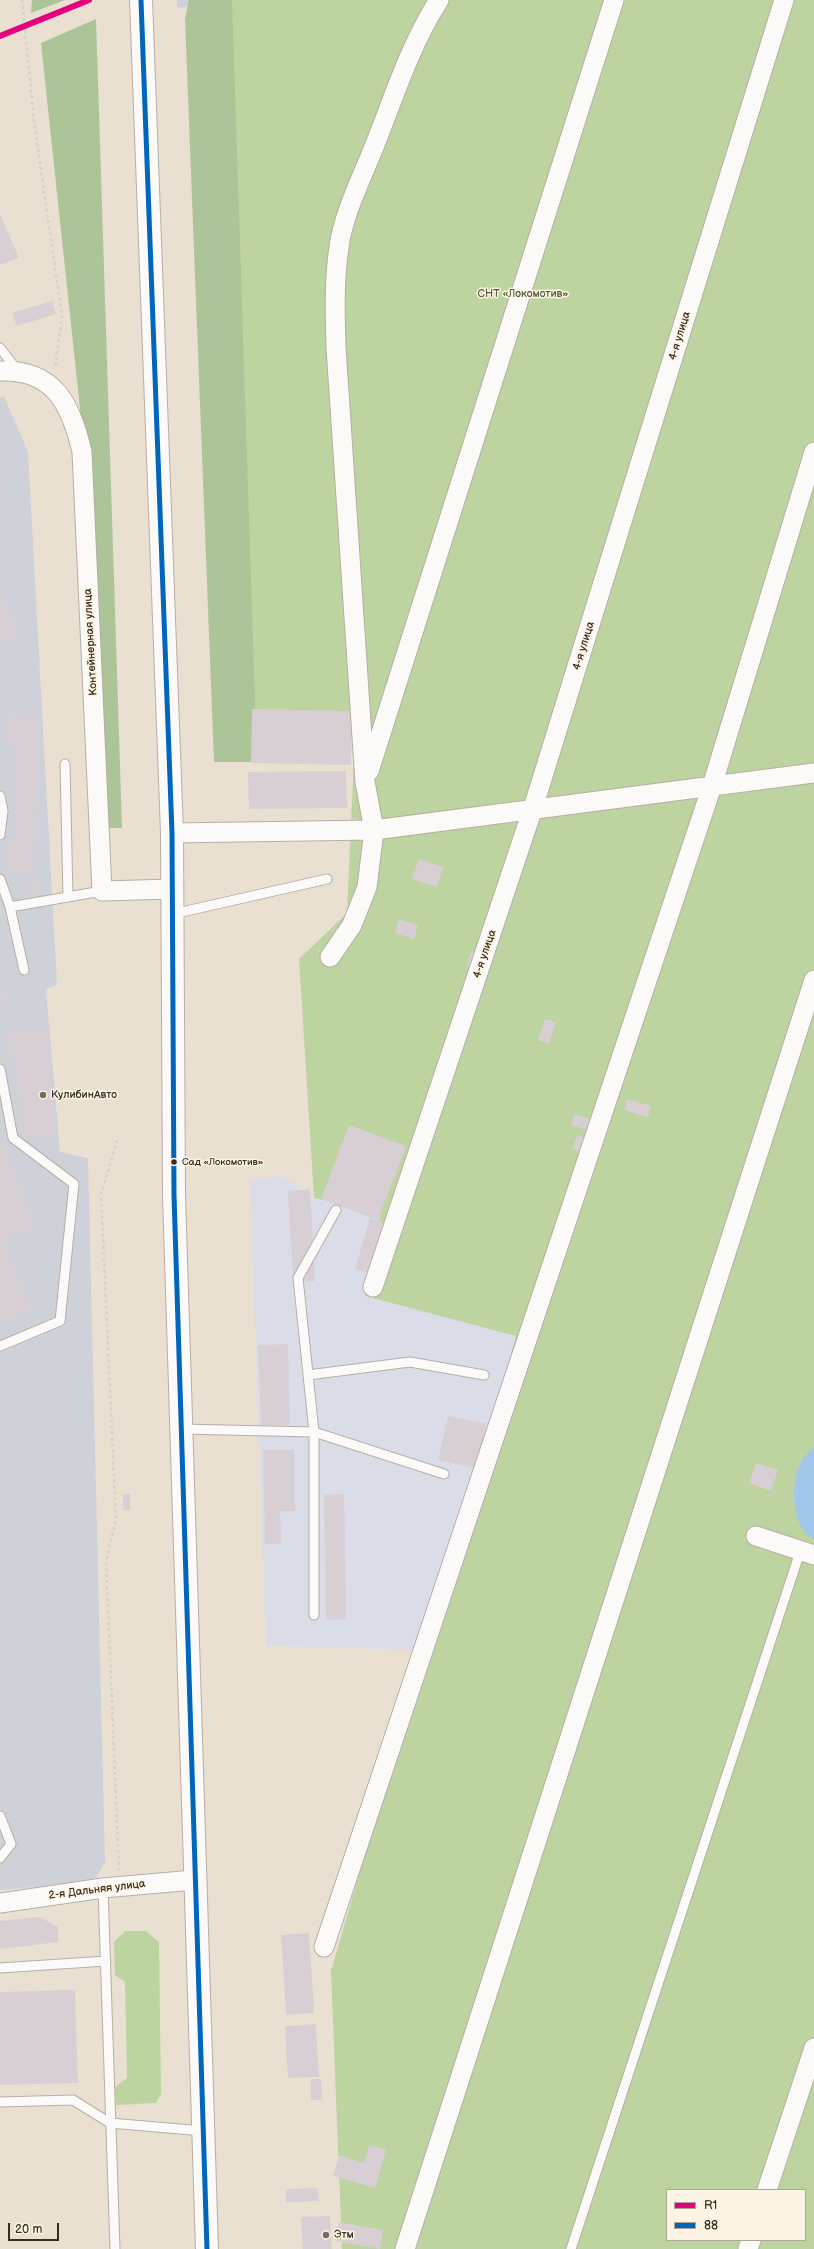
<!DOCTYPE html>
<html>
<head>
<meta charset="utf-8">
<style>
  body { margin:0 }
  #map { position:relative; width:814px; height:2249px; overflow:hidden; background:#eae0d2; font-family:"Balsamiq Sans",sans-serif }
  canvas { display:block }
  .legend { position:absolute; left:666px; top:2189px; width:140px; height:52px; box-sizing:border-box; background:#fcf5e5; border:1px solid #afa495; margin:0; padding:5px 7px; list-style:none; font-size:12px; color:#3b2a1e }
  .legend li { display:flex; align-items:center; gap:8px; height:20px }
  .legend b { width:20px; border:1px solid #afa495 }
  .scale { position:absolute; left:8px; top:2223px; width:51px; height:18px; box-sizing:border-box; border:2px solid #3b2a1e; border-top:0; padding-left:5px; font-size:12px; line-height:14px; white-space:nowrap; color:#3b2a1e; -webkit-text-stroke:3px #fcf5e5; paint-order:stroke }
</style>
</head>
<body>
<div id="map">
<canvas width="814" height="2249"></canvas>
<ul class="legend">
<li><b style="height:5px;background:#e5007d"></b>R1</li>
<li><b style="height:5px;background:#0065bd"></b>88</li>
</ul>
<div class="scale">20 m</div>
</div>
<script>
const g = document.querySelector('canvas').getContext('2d');
g.lineJoin = 'round';
function fill(path, color) {
  g.fillStyle = color;
  g.fill(path, 'evenodd');
}
function strokePath(path, color, width, dash) {
  g.strokeStyle = color;
  g.lineWidth = width;
  g.lineCap = dash ? 'butt' : 'round';
  g.setLineDash(dash || []);
  g.stroke(path);
}
function write(font, color, halo, rows, align = 'center') {
  g.font = font + ' "Balsamiq Sans",sans-serif';
  g.lineWidth = 3;
  g.setLineDash([]);
  g.textBaseline = 'middle';
  g.strokeStyle = halo;
  g.fillStyle = color;
  for (const [text, x, y, turn = 0] of rows) {
    g.save();
    g.translate(x, y);
    g.rotate((+turn || 0) * Math.PI / 180);
    g.textAlign = isNaN(turn) ? turn : align;
    if (halo) g.strokeText(text, 0, 0);
    g.fillText(text, 0, 0);
    g.restore();
  }
}
fill(new Path2D(`
  M281,1175L314,1198L381,1210L365,1296L516,1335L426,1650L266,1646L250,1181Z`), '#dadde8');
fill(new Path2D(`
  M177,0H228L223,3L177,8Z
  M4,396L28,452L57,985L46,989L60,1152L88,1158L105,1862L96,1878L83,1883L0,1890V398Z`), '#cfd1d9');
fill(new Path2D(`
  M228,0H814V2249H342L331,1971L516,1336L365,1296L381,1210L314,1198L299,959L347,913L355,735L245,736ZM667,2190H805V2240H667Z
  M125,1931H146L159,1942L161,2094L156,2103L116,2105L115,2087L127,2078L125,1982L115,1975L114,1942Z`), '#bdd3a0');
fill(new Path2D(`
  M32,0H65L31,13Z
  M189,0H232L257,762H214L185,19Z
  M96,19L122,828H109L91,512L41,43Z`), '#acc498');
fill(new Path2D(`
  M814,1448V1539C786,1525 788,1463 814,1448Z`), '#a0c7e9');
fill(new Path2D(`
  M0,214L19,258L0,265Z
  M52,301L56,314L17,326L12,313Z
  M0,588L19,634L0,642Z
  M252,709L352,711L351,765L251,763Z
  M7,715L38,716L36,874H6V842H16L17,745H7Z
  M346,771L347,808L249,809L248,772Z
  M350,818H358V826H350Z
  M419,859L443,867L437,887L412,879Z
  M28,882H40V895H28Z
  M399,919L418,925L414,939L395,933Z
  M471,952L485,956L481,972L467,967Z
  M0,980L9,1001L0,1004Z
  M545,1019L556,1022L549,1044L538,1040Z
  M49,1030L55,1134L21,1136L17,1054L9,1055L7,1032Z
  M627,1099L651,1106L648,1117L624,1110Z
  M574,1114L600,1122L597,1133L571,1125Z
  M349,1125L406,1146L378,1220L321,1199Z
  M0,1134L36,1227L3,1240L32,1309L0,1322Z
  M577,1135L594,1141L590,1154L573,1149Z
  M310,1189L315,1281L293,1282L288,1191Z
  M370,1218L389,1224L374,1275L355,1269Z
  M288,1344L290,1425H261L258,1345Z
  M448,1416L486,1424L477,1468L438,1460Z
  M263,1450H294L295,1511H280L281,1544H265Z
  M756,1463L778,1470L771,1491L749,1483Z
  M123,1494H130V1510H123Z
  M344,1494L346,1619L326,1620L324,1495Z
  M40,1917L58,1927V1942L0,1949V1921Z
  M309,1933L314,2013L286,2015L281,1935Z
  M75,1990L78,2083L0,2085V1992Z
  M316,2024L319,2077L288,2078L285,2026Z
  M311,2079H321L322,2100H311Z
  M369,2145L386,2150L375,2188L333,2176L339,2155L364,2163Z
  M318,2188L319,2201L286,2202V2189Z
  M330,2216L332,2249H303L301,2217Z
  M339,2222L383,2230L380,2249L335,2241Z`), '#d7cfd4');
const service = new Path2D(`
  M0,348L17,370
  M65,764L68,897
  M0,796L3,811L0,835
  M0,879L10,907L102,891
  M10,907L24,970
  M173,914L327,879
  M0,1069L13,1138L74,1184L60,1321L0,1346
  M308,1375L410,1362L484,1375
  M181,1429L314,1432L444,1474
  M314,1615V1432L298,1278L336,1210
  M0,1816L11,1844L0,1858
  M103,1888L115,2249
  M0,1968L106,1961
  M0,2102L73,2100L110,2123L203,2131
  M571,2249L800,1552`);
const minor = new Path2D(`
  M0,371C54,369 71,404 82,452L102,891L173,889
  M369,771L614,0
  M172,833L374,830L814,773
  M330,957L352,925L367,887L374,830L365,782L336,347C335,314 334,280 339,247C343,215 362,177 374,147C394,97 410,45 439,0
  M373,1287L533,808L784,0
  M756,1536L814,1555
  M0,1903L103,1888L194,1880
  M324,1947L712,786L814,452
  M767,2190L814,2048
  M405,2249L814,980
  M748,2249L751,2240`);
const primary = new Path2D(`
  M141,0L172,833L174,1195L207,2249`);
strokePath(service, '#b6aea4', 11);
strokePath(minor, '#b6aea4', 21);
strokePath(primary, '#b6aea4', 24);
strokePath(new Path2D(`
  M22,0L34,121L62,316L55,369
  M117,1140L101,1195L116,1520L106,1561L119,1870`), '#d5d2cd', 2.5, [3, 3]);
strokePath(service, '#fcfaf8', 9);
strokePath(minor, '#fcfaf8', 19);
strokePath(primary, '#fcfaf8', 22);
strokePath(new Path2D(`
  M141,0L172,833L174,1195L207,2249`), '#0065bd', 5);
strokePath(new Path2D(`
  M0,36L89,0`), '#e5007d', 6);
for (const [x, y, r, color] of [
  [43,1095,4,"#786a5d"],
  [174,1162,3.5,"#3b2a1e"],
  [326,2235,4,"#786a5d"]
]) {
  const dot = new Path2D();
  dot.arc(x, y, r, 0, 2 * Math.PI);
  g.fillStyle = color;
  g.fill(dot);
  strokePath(dot, '#fcf5e5', 1.5);
}
write('10px', '#3b2a1e', '#fcf5e5', [
  ["Сад «Локомотив»",182,1162]
], 'left');
write('11px', '#575a39', '#fcf5e5', [
  ["СНТ «Локомотив»",523,294]
]);
write('11px', '#3b2a1e', '#fcf5e5', [
  ["4-я улица",680,336,-73],
  ["Контейнерная улица",91,642,-93],
  ["4-я улица",584,646,-73],
  ["4-я улица",485,954,-71],
  ["2-я Дальняя улица",97,1890,-7]
]);
write('11px', '#3b2a1e', '#fcf5e5', [
  ["КулибинАвто",51,1095],
  ["Этм",334,2235]
], 'left');
</script>
</body>
</html>
